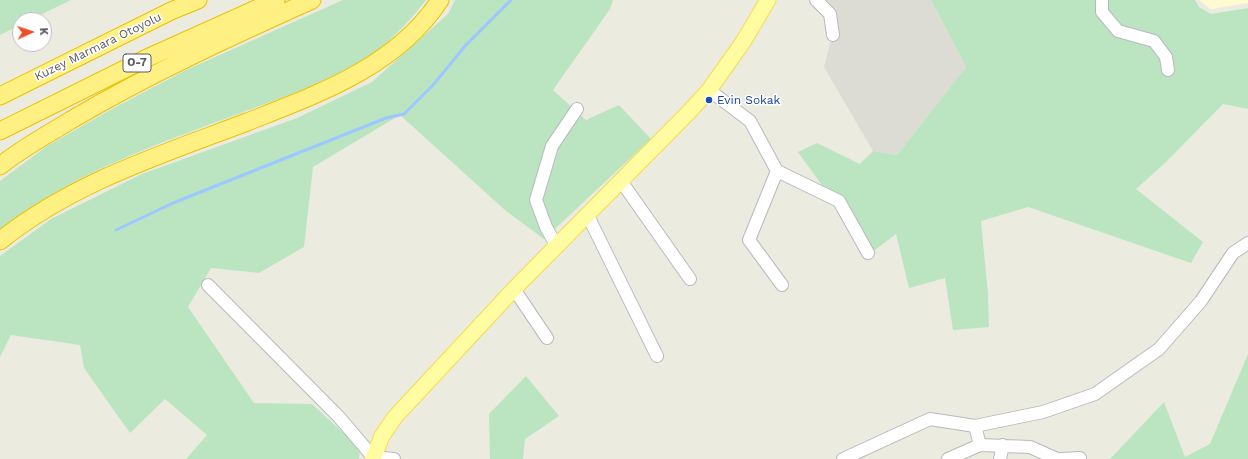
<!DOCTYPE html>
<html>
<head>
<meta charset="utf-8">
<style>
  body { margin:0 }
  #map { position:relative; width:1248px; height:459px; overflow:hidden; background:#ecebe0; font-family:"Work Sans",sans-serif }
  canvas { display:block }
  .north { position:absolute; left:12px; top:12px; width:40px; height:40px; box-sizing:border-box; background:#fff; border:1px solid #bdbdc0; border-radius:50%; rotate:87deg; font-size:11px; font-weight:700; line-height:16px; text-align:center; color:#595b61 }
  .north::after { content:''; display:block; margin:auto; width:14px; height:18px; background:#ed4e25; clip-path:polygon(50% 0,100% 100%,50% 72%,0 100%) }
</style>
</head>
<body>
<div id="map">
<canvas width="1248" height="459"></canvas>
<div class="north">K</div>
</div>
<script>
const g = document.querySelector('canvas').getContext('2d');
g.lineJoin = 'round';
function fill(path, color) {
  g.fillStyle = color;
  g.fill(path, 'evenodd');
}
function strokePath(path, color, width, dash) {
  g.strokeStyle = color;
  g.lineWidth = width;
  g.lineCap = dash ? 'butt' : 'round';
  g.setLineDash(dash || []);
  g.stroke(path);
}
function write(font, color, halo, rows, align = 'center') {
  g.font = font + ' "Work Sans",sans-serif';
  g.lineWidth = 3;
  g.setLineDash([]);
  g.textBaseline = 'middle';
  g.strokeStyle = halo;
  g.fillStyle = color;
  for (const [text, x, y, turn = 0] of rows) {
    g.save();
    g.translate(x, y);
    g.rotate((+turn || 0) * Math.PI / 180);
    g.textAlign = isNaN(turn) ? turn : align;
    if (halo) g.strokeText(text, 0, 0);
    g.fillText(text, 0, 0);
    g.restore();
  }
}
fill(new Path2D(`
  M1199,0H1248V3L1211,9Z`), '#fffad2');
fill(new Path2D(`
  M818,0H931L966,67L897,155L873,151L824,67L836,19Z`), '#dddcd4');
fill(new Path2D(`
  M0,0H71L30,20H20V25L0,35Z
  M343,0H426C413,17 399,32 383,46C344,77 284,97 238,114C156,145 69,174 0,230V181L47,146L110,110L186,70Z
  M455,0H613L610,9L553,90L586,120L619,105L651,139L544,239L506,211L400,115L313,167L304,247L259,273L211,268L188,307L254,403L312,404L360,448L359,459H186L207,435L165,399L130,433L84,368L80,345L11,335L0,357V256L51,219L142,174L297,118L372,82L448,14Z
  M931,0H1195L1199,7L1211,14L1248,8V109L1223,104L1165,163L1136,189L1203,242L1191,263L1028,207L981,221L988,294L989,327L953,330L945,278L909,288L896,234L871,253L798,152L817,143L860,164L873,151L897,155L966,67Z
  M1248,354V459H1110L1164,402L1185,457L1210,444Z
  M526,376L559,416L525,439L523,459H490L489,414Z`), '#bbe5c0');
strokePath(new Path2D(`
  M116,230L173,203L386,118L404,114L433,85L466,45L511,0`), '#9dc8ff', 3);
const minor = new Path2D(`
  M816,0L830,14L833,35
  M1102,0V12L1118,31L1154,41L1166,57L1168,70
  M709,90L750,121L777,171L839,201L868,253
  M777,171L749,240L782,285
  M621,181L690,279
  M588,216L657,356
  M557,247L546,227L536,200L552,146L577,109
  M208,285L339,417L373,457L394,459
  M514,289L547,338
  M975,426L980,445L1030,447L1057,459
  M843,459L930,419L975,426L1043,412L1095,394L1159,349L1201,301L1233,253L1248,243
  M948,459L980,445
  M1000,459L1003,445
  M1061,459L1080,458`);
const major = new Path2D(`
  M373,459L382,436L395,417L514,289L688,113L709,90L743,42L768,0`);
const highway = new Path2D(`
  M0,96L171,11L198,0
  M0,131L145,59L276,0
  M0,166C22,148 47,135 71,120C149,74 230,37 312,0
  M0,241C71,183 163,154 247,122C318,94 396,67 440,0`);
strokePath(minor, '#b8b9bf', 14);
strokePath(major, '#f5dc50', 17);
strokePath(highway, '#ecc100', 19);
strokePath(minor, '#fff', 12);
strokePath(major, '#fffca2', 15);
strokePath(highway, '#fff084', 17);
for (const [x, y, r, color] of [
  [709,100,4,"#1a4fb4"]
]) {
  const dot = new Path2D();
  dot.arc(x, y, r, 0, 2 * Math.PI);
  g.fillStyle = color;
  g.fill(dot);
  strokePath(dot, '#fff', 1.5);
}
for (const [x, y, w] of [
  [137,63,28]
]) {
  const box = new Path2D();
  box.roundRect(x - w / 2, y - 9, w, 18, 3);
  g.fillStyle = '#fff';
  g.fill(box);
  strokePath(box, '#595b61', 1);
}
write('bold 11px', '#595b61', null, [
  ["O-7",137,63]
]);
write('12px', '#595b61', '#fff', [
  ["Kuzey Marmara Otoyolu",98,47,-26]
]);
write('12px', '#164399', '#fff', [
  ["Evin Sokak",717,100]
], 'left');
</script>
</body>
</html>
